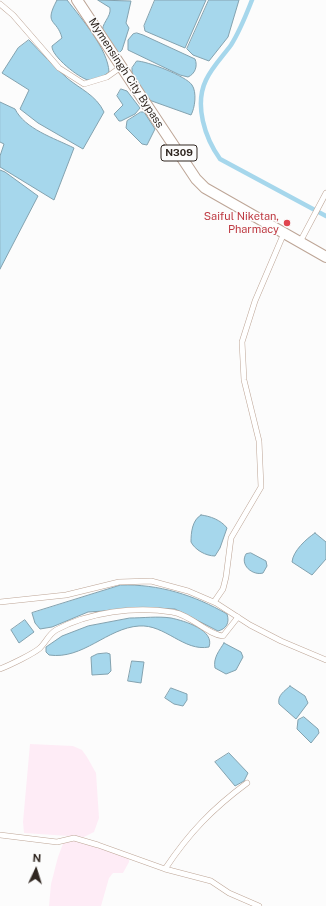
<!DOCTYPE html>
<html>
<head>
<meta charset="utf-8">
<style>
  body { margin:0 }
  #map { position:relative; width:326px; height:906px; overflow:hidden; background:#fcfcfc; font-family:"Public Sans",sans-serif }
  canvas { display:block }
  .north { position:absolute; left:16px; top:850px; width:40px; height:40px; -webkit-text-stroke:3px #fcfcfc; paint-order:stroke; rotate:4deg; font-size:11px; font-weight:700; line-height:16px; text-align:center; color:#302721 }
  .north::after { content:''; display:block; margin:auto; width:14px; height:18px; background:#302721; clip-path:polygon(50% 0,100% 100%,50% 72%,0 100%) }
</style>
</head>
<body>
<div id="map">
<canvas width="326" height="906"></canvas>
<div class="north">N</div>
</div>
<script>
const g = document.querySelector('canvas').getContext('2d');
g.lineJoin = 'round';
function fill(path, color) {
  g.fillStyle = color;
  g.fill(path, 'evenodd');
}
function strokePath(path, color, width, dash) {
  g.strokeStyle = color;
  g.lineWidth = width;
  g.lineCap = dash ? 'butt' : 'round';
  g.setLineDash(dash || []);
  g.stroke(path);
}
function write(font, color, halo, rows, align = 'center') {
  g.font = font + ' "Public Sans",sans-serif';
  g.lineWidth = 3;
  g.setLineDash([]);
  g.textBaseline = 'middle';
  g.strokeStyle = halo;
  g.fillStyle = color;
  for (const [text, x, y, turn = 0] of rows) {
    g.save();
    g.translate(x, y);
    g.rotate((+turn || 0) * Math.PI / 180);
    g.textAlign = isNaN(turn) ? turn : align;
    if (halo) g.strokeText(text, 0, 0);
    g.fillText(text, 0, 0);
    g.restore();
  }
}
fill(new Path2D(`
  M30,744L73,746L82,750L87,757L96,773L99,818L94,832L84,837L24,833L23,822Z
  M74,839L129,858V862L123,873H113L109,878L101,906H49L51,884L58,857L64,841Z`), '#feecf6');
const water = new Path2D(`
  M57,0H67C81,18 108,49 109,72C105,76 94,81 88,80C79,78 51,56 52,46L62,38C57,18 43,26 57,0Z
  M98,0L131,1L126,23L129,28L122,50L119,53H116C112,47 105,39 103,33C100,24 112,17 110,8Z
  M155,0H206L185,48L145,31L144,26Z
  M209,0H239L228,37L209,61L193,55L187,49Z
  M137,33L143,35L195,59C198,66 195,74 188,77L180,75L128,50V40L133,34Z
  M29,40C41,53 54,66 67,78C80,89 96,95 104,112L83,149L38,123L20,109L29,90L2,73L18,48Z
  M137,61C147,61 186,76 192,85C197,92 195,108 191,115L149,100L132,73V68Z
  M121,89L127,91L140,108L135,114L121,121H119L114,114L123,105L117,96Z
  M0,102L15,109C25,129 54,138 74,148L54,200L0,167V156L4,144L0,142Z
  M141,112H144L155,129L147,145L142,144L126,128L127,121Z
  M0,170L5,172L38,196L0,269Z
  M201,515C210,516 221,520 227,528L220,548L215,556C206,556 195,550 191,542C191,533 192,520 201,515Z
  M315,533L326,542V559L312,575L292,562C293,551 306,539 315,533Z
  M251,553L266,561L267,566L263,573C253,576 239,565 246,554Z
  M121,585C159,584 194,595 227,614C230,623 226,629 218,631L175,609L153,608L88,612L52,627L40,629L35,623L32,613Z
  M130,618C143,618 158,616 171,618C185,621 215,630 209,647C184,652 165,624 139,626C107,628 83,660 49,655L46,652V647L62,636L88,626Z
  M25,620L34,632L19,643L11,630Z
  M224,643L241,652L243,657L236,670L226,674L215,668C213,658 219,651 224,643Z
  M107,653L110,654L111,671L108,674L92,675L91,657L97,654Z
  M132,661L144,662L141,683L128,681Z
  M290,686L305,696L308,703L296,719L279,704C277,695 285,691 290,686Z
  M171,688L187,694V700L183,706L174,704L165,698Z
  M304,717L318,729L319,733L311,743L297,729L298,720Z
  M229,753L248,773L244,781L235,786L215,762Z`);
fill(water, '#a6d7ec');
strokePath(water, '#83a2af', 1);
strokePath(new Path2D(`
  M252,0C246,15 240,31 231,45C223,56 212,67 206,80C194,105 205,138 220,159L326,216`), '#a6d7ec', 4.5);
const street = new Path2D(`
  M0,4L13,15L59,68L84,84L107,77L121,67
  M300,242L326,193
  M0,602L66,595L119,582L151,581L188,591L216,603L250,625L281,641L326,660
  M214,602L223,589L226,577L231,538L261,487L259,441L244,380L242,342L255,301L284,233
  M0,669C10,665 33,654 40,648C46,642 49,634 56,630C89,612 135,606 172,612C192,615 206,634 223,636L238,617
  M0,835L57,842L74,838L98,845L165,869L211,881L229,893L259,906
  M165,869C189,833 212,809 247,783`);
const highway = new Path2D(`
  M77,0L196,179L205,188L326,257`);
strokePath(street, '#bda596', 6);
strokePath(highway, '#bda596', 12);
strokePath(street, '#fff', 5);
strokePath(highway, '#fff', 10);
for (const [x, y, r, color] of [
  [287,223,4,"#e0444e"]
]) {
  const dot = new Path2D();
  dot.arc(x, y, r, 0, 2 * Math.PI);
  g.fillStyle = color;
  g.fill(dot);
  strokePath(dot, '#fcfcfc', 1.5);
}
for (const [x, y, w] of [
  [179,153,36]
]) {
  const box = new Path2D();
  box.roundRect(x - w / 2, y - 8, w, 16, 3);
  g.fillStyle = '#fcfcfc';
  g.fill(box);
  strokePath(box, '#302721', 1);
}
write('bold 10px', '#302721', null, [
  ["N309",179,153]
]);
write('11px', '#302721', '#fcfcfc', [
  ["Mymensingh City Bypass",126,73,57]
]);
write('11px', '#be3a42', '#fcfcfc', [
  ["Saiful Niketan,",279,217],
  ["Pharmacy",279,230]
], 'right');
</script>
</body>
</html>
